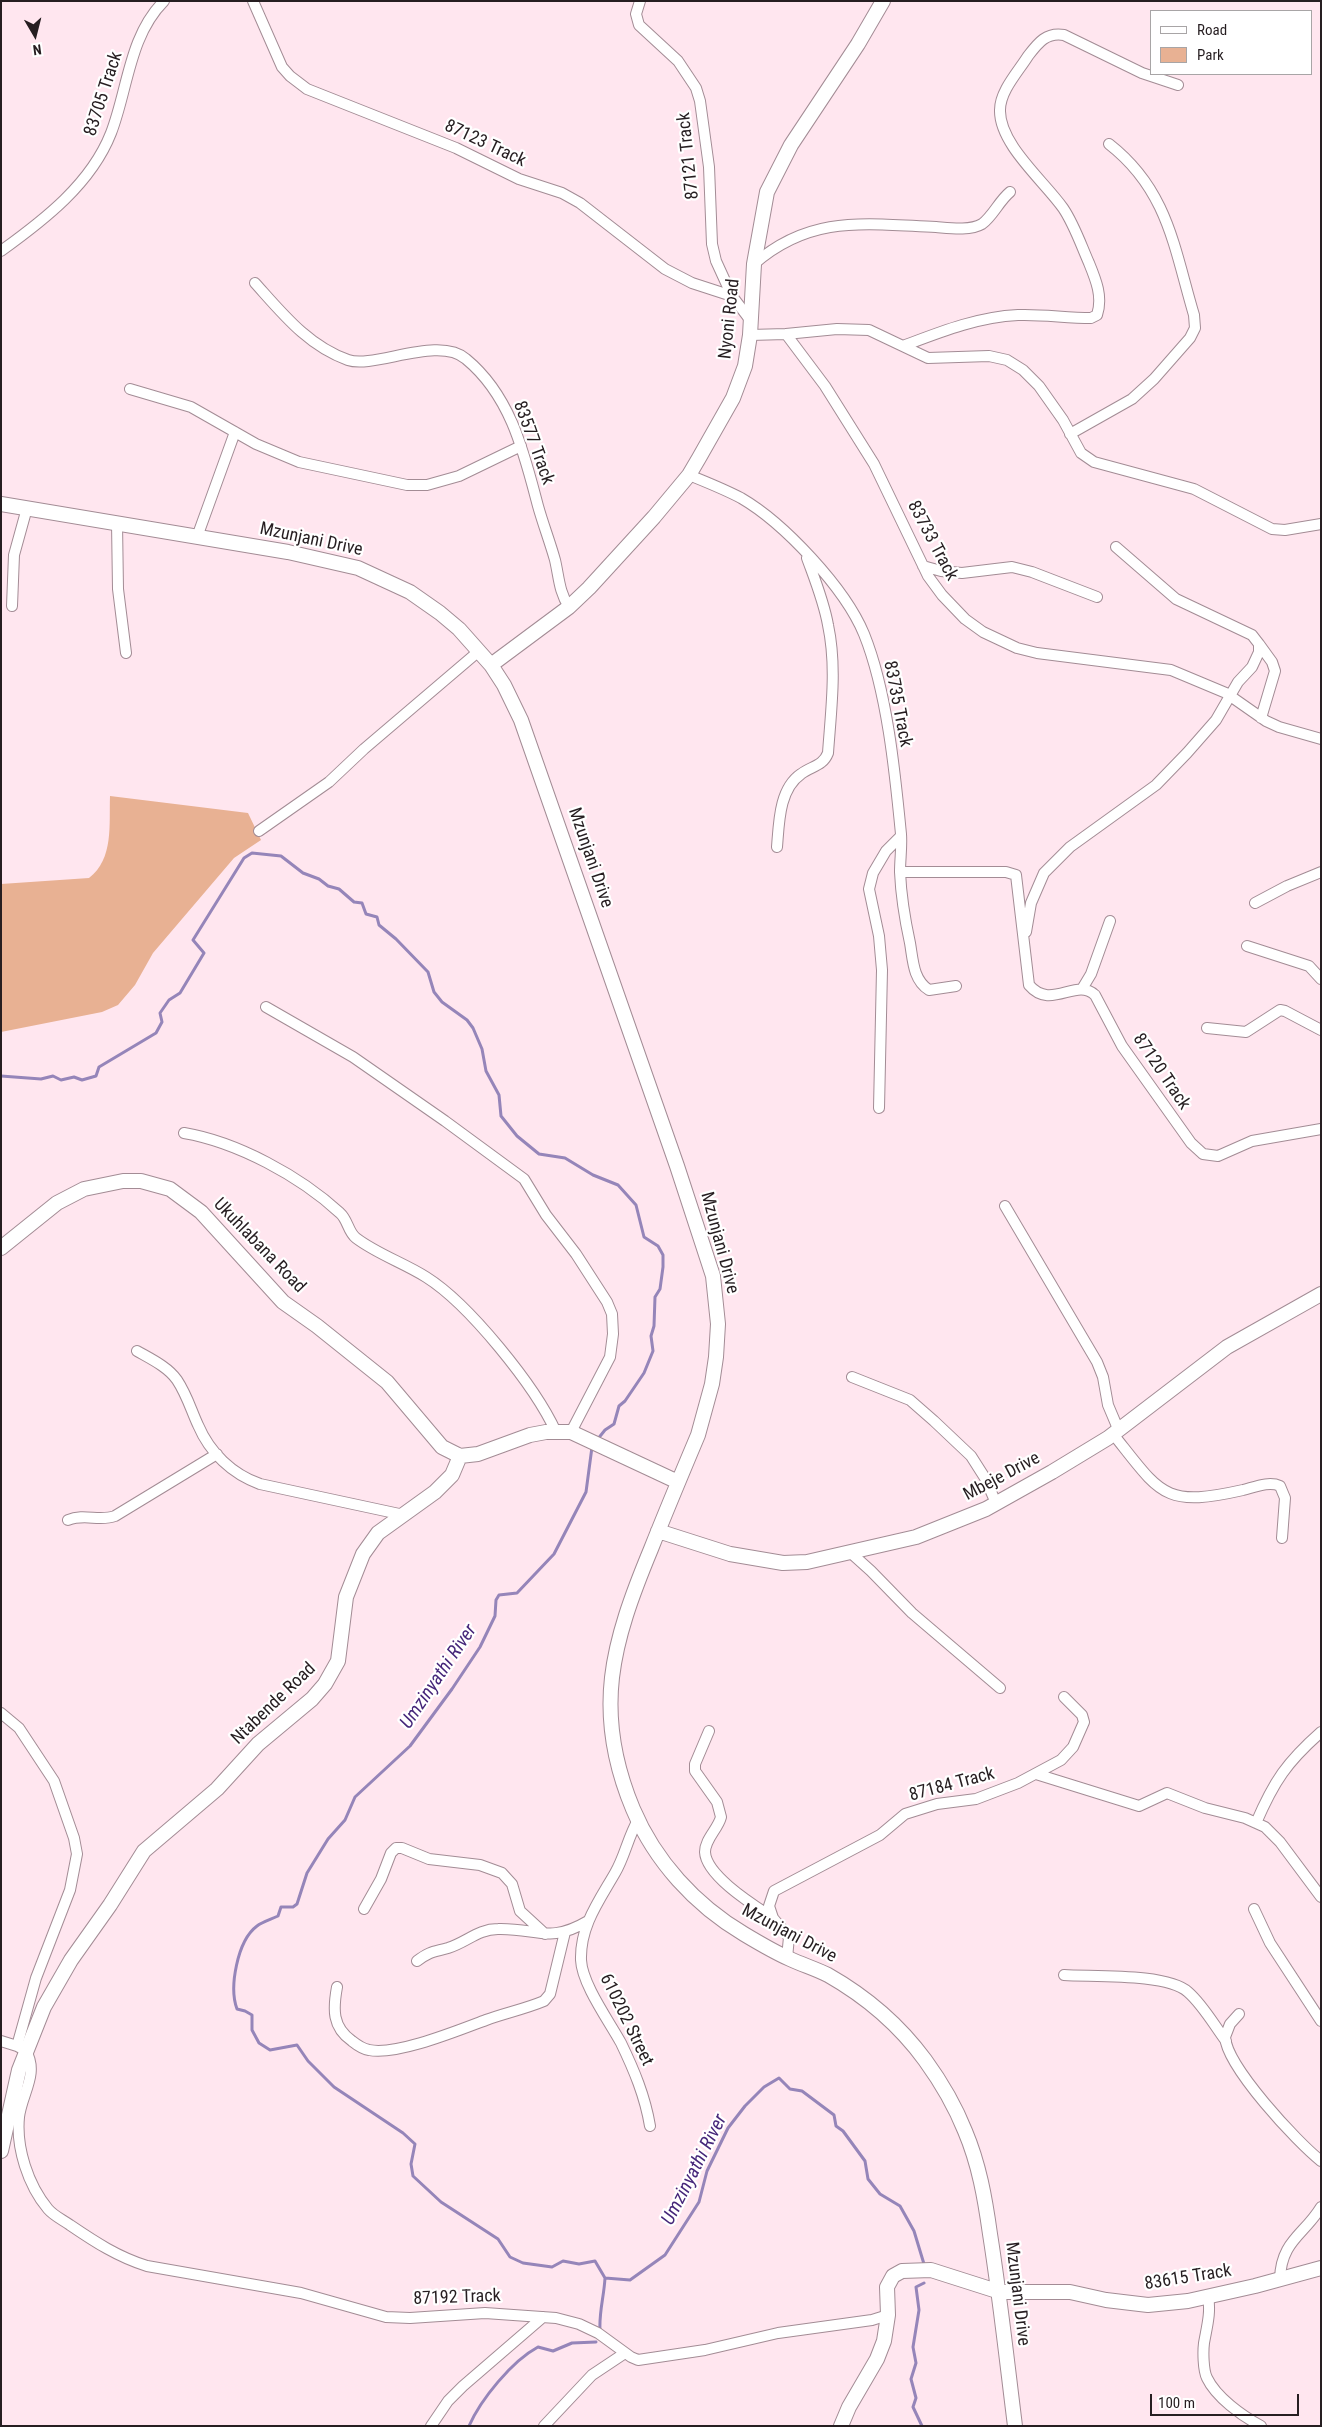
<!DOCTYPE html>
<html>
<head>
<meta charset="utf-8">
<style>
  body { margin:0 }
  #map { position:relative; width:1322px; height:2427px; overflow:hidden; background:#ffe6ef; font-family:"Roboto Condensed",sans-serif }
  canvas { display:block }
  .frame { position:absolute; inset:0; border:2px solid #261e21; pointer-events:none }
  .legend { position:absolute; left:1150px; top:10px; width:162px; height:65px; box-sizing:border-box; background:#fff; border:1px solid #a8a5a6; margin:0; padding:6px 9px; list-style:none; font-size:15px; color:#261e21 }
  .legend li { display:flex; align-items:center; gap:10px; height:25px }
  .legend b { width:25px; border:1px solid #a8a5a6 }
  .north { position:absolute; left:10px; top:10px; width:50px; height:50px; -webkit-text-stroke:4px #fff; paint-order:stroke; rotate:172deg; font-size:14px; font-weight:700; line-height:20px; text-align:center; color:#261e21 }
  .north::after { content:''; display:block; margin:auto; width:18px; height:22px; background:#261e21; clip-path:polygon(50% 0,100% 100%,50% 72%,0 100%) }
  .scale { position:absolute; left:1150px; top:2394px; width:149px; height:22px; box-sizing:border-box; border:2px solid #261e21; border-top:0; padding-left:6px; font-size:15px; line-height:18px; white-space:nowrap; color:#261e21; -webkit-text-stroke:4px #fff; paint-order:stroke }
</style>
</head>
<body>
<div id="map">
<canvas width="1322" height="2427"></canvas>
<div class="frame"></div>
<ul class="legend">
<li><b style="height:6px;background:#fff"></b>Road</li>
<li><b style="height:14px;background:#e8b193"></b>Park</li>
</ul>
<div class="north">N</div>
<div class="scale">100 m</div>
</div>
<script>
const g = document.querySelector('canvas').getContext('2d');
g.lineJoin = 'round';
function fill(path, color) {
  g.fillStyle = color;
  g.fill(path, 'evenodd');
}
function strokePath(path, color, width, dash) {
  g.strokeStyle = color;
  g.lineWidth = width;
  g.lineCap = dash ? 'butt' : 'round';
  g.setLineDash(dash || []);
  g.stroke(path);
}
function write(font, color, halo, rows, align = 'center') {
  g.font = font + ' "Roboto Condensed",sans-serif';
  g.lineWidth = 4.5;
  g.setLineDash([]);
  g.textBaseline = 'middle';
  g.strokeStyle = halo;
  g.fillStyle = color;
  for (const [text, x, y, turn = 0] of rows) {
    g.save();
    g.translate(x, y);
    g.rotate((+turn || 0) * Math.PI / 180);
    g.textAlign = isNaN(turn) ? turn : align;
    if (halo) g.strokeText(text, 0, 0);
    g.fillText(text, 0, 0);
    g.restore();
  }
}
fill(new Path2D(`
  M110,796L248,813L261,840L234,858L153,953L135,985L118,1005L102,1012L1,1032V884L89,878C114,859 109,824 110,796Z`), '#e8b193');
strokePath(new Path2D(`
  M1,1076L41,1079L53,1076L61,1080L74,1077L82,1080L96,1076L99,1067L156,1033L162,1022L160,1013L169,1000L180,993L204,953L193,940L244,858L252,853L281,856L303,873L319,879L328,886L339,889L354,902L362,903L366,914L377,917L379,925L396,939L428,972L434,992L442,1002L467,1020L473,1028L482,1049L486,1071L499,1095L501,1116L517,1136L539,1154L565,1158L593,1175L618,1185L636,1205L644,1237L658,1246L663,1255V1267L660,1289L655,1297L654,1326L651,1336L653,1351L644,1373L625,1401L619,1406L614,1424L605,1430L597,1440
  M592,1447L586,1492L554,1554L517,1593L499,1595L496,1600L495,1616L480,1647L452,1689L410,1746L355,1797L345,1820L328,1839L307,1873L297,1904L293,1907H281L278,1916C272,1919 262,1922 257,1926C237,1941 229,1988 237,2009L245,2011L252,2015V2030L259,2043L270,2050L297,2045L308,2061L334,2087L403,2133L415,2144L411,2164L413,2176L441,2202L498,2239L510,2257L523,2263L552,2267L563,2261L579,2264L595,2261L605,2278L630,2280L665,2255L699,2202L707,2171L728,2128L745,2106L764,2087L779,2078L790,2089L802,2091L834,2115L836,2126L843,2131L865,2161L868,2179L880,2194L900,2206L914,2231L924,2264
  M600,2330C599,2311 604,2297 605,2278
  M469,2426C481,2399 512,2361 538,2347L553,2351L572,2343L596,2342
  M922,2426L913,2407L916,2398L911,2379L916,2363L913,2347L919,2310L916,2287L924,2283`), '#9585b9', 3);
const street = new Path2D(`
  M253,1L282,67L290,76L307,89L456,148L519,179L562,193L580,203L665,269L692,283L732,296
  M640,1L636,14L639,25L678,61L696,88L700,101L709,167L712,244L716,261L732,296L751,321
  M1,251C44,220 91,184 111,133C128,89 129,36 164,1
  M754,264C811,214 866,224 936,227C949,228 970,231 982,224C993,216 999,201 1010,192
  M255,283C282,313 308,346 348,360C374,369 439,335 466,359C511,396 524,453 538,506C543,524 550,542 555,560C559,577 559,592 569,607
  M786,334L837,329L869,330L928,358L989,356L1007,360L1023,370L1039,386L1063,420L1081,453L1094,462L1194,489L1272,529L1285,530L1321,524
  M750,335L786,334L825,386L874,464L928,576L942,595L965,619L983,632L1017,648L1037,653L1171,670L1226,693L1266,721L1279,727L1321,739
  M903,346C940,332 977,317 1018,315C1042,314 1066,318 1091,318L1097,315C1103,297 1096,280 1089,263C1081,245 1074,224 1063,208C1044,181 999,144 1000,110C1000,91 1018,72 1028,56C1038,43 1046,32 1064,35L1142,73L1178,85
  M130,389L191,407L256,444L299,462L407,485H427L459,476L521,446
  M1070,434L1132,399L1154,379L1190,338L1195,328L1194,315C1174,248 1168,190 1109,144
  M689,475C706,482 724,489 741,498C784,523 845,588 864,634C887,691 895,772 901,834C902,847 900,859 900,872C901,895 905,920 910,943C913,960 913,980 929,990L956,986
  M117,523L118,589L126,653
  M197,537L235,432
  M923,566L941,571L962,573L1012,567L1032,572L1097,597
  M12,606L14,555L27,508
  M1259,644L1272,662L1275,671L1261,718
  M259,831L329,782L364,749L479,651
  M777,847C779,823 779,789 801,774C812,766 823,766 828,753C831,710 837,667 828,625C824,602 815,580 807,558
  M900,872H1006L1016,875L1029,985C1051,1011 1076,977 1095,995L1122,1046L1191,1143L1203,1154L1218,1156L1252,1141L1321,1129
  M1255,903L1287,886L1321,872
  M1026,932L1031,903L1044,873L1070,847L1156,785L1187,753L1216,720L1238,682L1252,667L1259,652V644L1252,635L1176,599L1116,547
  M1247,946L1309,966L1321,979
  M1082,989L1091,974L1110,921
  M266,1007L353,1057L445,1121L524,1179L546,1215L576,1254L607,1302L612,1314L613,1334L610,1357L571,1432
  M1207,1028L1246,1032L1280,1010L1285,1011L1321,1030
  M879,1108L882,970L879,936L869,889L873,873L886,851L901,836
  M184,1133C237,1142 300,1176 340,1213C348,1220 348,1232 356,1238C377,1254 404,1263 426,1277C469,1304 535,1386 556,1432
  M1005,1206L1097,1362L1103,1377L1108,1405L1119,1431
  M137,1351C151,1359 168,1367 177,1380C187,1395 191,1410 198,1425C210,1453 232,1474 260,1484L404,1515
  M852,1377L910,1400L934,1421L971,1456L985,1478L996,1503
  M1113,1434C1161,1494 1163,1508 1243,1490C1255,1487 1269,1481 1280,1486L1285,1498L1282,1538
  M68,1520C85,1513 99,1522 115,1516L217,1454
  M851,1553L871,1571L912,1613L1000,1688
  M1,1713L19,1728L54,1781L74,1838L77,1854L70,1890L36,1978L17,2046L26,2051C39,2074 22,2093 19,2117C16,2148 28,2185 48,2209C54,2216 63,2220 70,2225C95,2242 118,2257 147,2266L301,2293L386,2317L410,2318L485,2313L556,2318L579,2324L598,2333L631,2357L638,2360L705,2350L778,2333L872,2320L888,2315
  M709,1731L695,1764V1771L717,1802L721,1817C718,1829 705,1839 705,1852C706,1876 755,1906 773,1918
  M1036,1774L1139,1806L1167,1793L1205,1808L1245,1818L1265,1827L1280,1842L1321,1897
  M638,1820C628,1837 625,1856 615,1873C599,1901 580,1926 581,1960C582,1984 609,2021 621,2043C634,2070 645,2096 650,2126
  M1256,1823C1274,1781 1287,1762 1321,1732
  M364,1909L381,1879L391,1853L396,1848H402L429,1859L480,1865L502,1873L512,1884L520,1911L545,1934
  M1254,1909L1270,1943L1321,2021
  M787,1958L789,1937L773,1918L769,1906L774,1891L880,1835L905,1814L937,1804L976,1799L1018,1783L1061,1760L1073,1747L1084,1722L1082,1715L1064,1697
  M417,1961C430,1951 434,1952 448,1948C467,1942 478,1929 498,1929C538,1928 549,1944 588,1921
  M1064,1975C1092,1977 1167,1973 1188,1992C1203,2005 1214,2025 1226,2041
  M337,1987C333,2009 332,2027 352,2041C357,2045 363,2049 369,2050C396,2056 459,2030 486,2020C505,2013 525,2009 544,2001L550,1994L565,1932
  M1239,2014L1230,2024L1225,2037C1227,2067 1297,2142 1321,2161
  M1,2041L17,2046
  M1280,2279C1281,2241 1304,2235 1321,2207
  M1208,2296C1211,2313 1207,2326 1204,2343C1203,2351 1203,2370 1207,2378C1216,2397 1242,2416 1261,2426
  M431,2426L448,2401L463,2386L543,2317
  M544,2426L592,2375L625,2353`);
const secondary = new Path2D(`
  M1,504L288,552L358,568L410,592L440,613L459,629L491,665L504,685L521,720L677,1166L713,1276L718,1324L716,1357L712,1384L698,1435C682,1473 666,1511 651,1549C612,1643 592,1711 633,1809C655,1861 695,1905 744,1934C759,1943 774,1952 790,1959C803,1965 816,1969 828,1975C865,1996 900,2026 925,2060C941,2082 955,2106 965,2131C979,2164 985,2198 990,2234C1000,2297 1007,2362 1015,2426
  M491,665L569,607L589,588L654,517L689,475L699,458L733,398L745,366L750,335L754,264L767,192L791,145L858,44L883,1
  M1,1248L57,1203L84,1189L123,1181H141L170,1189L201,1212L283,1302L317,1326L387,1382L442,1447L460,1456L478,1454L530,1435L546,1432H571L678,1482
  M658,1531L730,1554L783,1563L807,1562L916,1537L986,1509L1052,1472L1108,1438L1227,1347L1321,1294
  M1,2151L19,2070L44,2007L71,1960L110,1905L144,1851L217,1789L258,1744L312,1699L325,1684L338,1661L346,1597L363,1554L378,1533L435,1492L452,1475L460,1456
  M841,2426L849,2407L877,2359L884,2341L888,2315L887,2287L893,2276L902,2271L931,2270L1000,2292H1070L1106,2300L1148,2305L1188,2301L1255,2286L1321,2268`);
strokePath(street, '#a38c95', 12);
strokePath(secondary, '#a38c95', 16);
strokePath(street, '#fff', 10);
strokePath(secondary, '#fff', 14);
write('18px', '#261e21', '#fff', [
  ["83705 Track",104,94,-72],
  ["87123 Track",485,144,25],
  ["87121 Track",689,156,-96],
  ["Nyoni Road",730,319,-84],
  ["83577 Track",533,443,70],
  ["Mzunjani Drive",311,540,12],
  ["83733 Track",932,541,62],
  ["83735 Track",897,704,79],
  ["Mzunjani Drive",590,858,71],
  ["87120 Track",1161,1072,56],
  ["Mzunjani Drive",719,1243,75],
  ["Ukuhlabana Road",259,1246,46],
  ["Mbeje Drive",1002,1477,-28],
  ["Ntabende Road",274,1704,-44],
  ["87184 Track",952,1785,-15],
  ["Mzunjani Drive",789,1934,28],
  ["610202 Street",626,2020,64],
  ["83615 Track",1188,2278,-9],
  ["Mzunjani Drive",1017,2294,83],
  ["87192 Track",457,2298,-2]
]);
write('italic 19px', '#46277a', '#fff', [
  ["Umzinyathi River",439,1677,-56],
  ["Umzinyathi River",695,2170,-63]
]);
</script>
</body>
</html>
